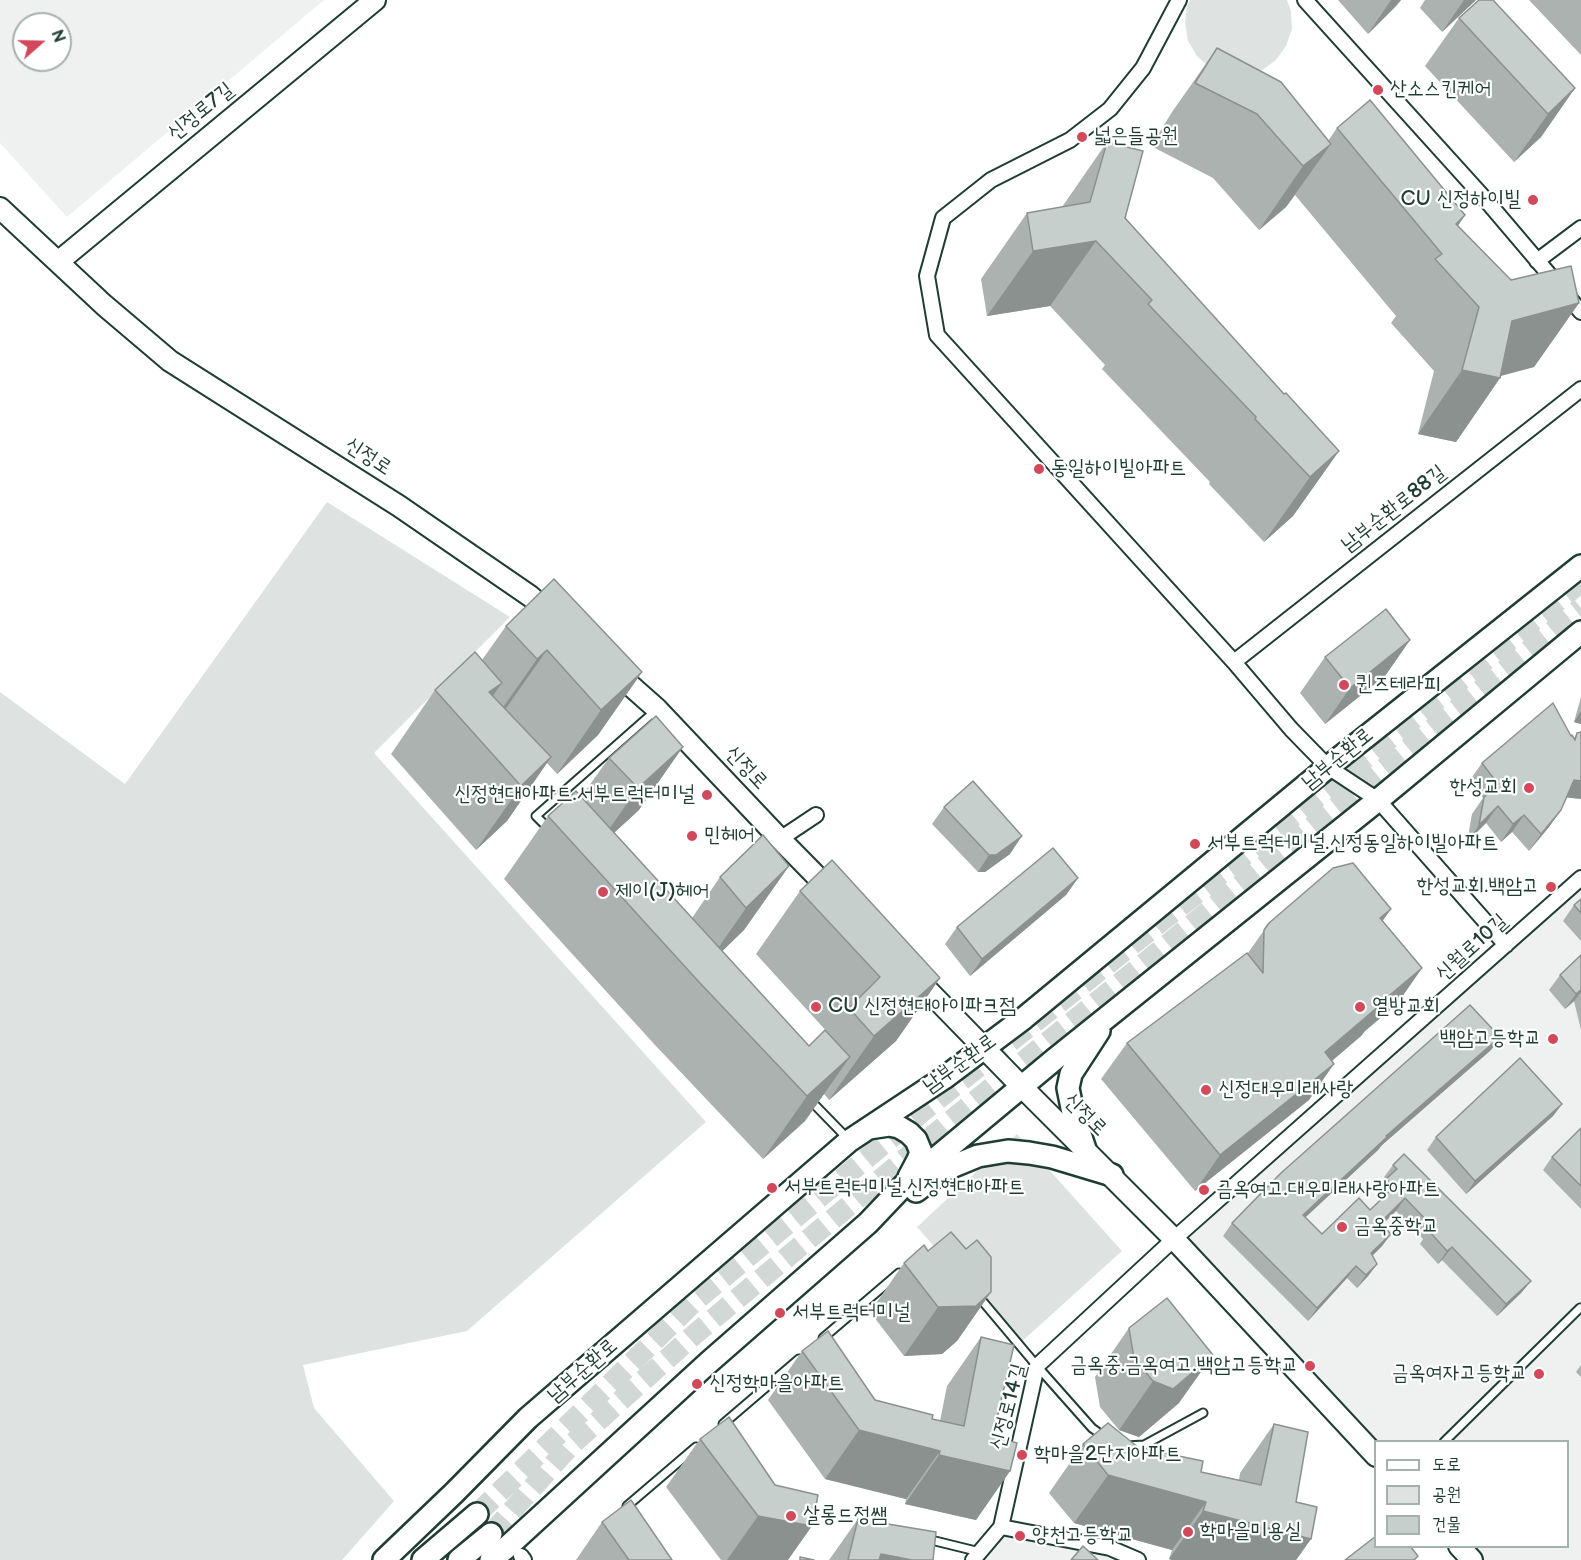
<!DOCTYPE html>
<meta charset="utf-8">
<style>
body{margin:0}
#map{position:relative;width:1581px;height:1560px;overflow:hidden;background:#fff;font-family:"Balsamiq Sans","Poor Story",sans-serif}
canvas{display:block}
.legend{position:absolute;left:1374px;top:1440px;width:195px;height:108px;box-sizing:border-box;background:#fff;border:2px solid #a5b1ae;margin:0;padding:8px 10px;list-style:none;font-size:18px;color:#1f3d34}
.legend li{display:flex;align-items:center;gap:12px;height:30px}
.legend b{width:30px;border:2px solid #a5b1ae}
.north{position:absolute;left:12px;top:12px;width:60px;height:60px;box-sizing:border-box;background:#fff;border:2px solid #a5b1ae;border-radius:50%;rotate:70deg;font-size:16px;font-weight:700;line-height:24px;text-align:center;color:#1f3d34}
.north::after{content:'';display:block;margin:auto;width:21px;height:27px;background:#d1495b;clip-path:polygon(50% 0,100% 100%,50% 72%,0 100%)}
</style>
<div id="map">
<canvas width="1581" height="1560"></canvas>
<ul class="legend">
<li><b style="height:8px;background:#fff"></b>도로</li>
<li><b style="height:16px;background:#dee3e2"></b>공원</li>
<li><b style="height:16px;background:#c7cfcc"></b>건물</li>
</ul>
<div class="north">N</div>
</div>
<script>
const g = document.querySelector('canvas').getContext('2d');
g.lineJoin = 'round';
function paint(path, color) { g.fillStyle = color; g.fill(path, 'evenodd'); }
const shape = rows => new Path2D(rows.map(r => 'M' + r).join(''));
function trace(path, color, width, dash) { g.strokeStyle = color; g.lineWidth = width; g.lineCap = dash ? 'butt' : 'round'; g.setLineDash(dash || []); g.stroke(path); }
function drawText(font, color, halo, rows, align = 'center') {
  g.font = font + ' "Balsamiq Sans","Poor Story",sans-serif'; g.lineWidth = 4.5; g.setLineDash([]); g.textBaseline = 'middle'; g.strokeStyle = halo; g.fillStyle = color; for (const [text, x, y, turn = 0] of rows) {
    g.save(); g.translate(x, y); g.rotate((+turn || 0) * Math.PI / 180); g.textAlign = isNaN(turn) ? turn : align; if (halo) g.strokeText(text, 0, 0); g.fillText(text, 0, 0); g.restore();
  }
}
paint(shape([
 [0,0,324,0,67,217,0,143],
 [24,24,60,24,60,60,24,60],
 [1581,878,1581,1560,1472,1560,1459,1547,1568,1546,1568,1442,1376,1442,1174,1239],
 [1001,1527,1138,1560,973,1560]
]), '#eef1f0');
paint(shape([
 [1190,0,1287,0,1291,11,1292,29,1286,46,1276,60,1261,71,1244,75,1209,67,1197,56,1188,41,1185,23,1187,6],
 [327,502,510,617,374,753,706,1122,467,1331,303,1365,314,1408,394,1501,342,1560,0,1560,0,692,125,784],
 [1017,1134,1122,1251,1019,1344,917,1227]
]), '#dee3e2');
trace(shape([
 [477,1514,695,1301,928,1107,1334,784,1581,582],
 [491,1534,570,1446,695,1334,948,1123,1581,608]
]), '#d2d8d6', 21, [21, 10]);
const lane = shape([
 [549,829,536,816,655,711],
 [811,1101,847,1138],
 [979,1297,1037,1366,1092,1428,1103,1436],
 [823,1338,899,1273],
 [723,1424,799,1359],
 [1444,1442,1580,1308],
 [1126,1446,1144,1445,1203,1413],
 [627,1506,696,1447],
 [927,1539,980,1552]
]);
const street = shape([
 [1179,0,1143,68,1110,109,1070,140,991,180,943,218,927,276,937,335,1234,662,1291,729,1328,767,1378,800,1506,945],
 [1305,0,1485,199,1581,312],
 [1537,261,1581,228],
 [1234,662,1581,389],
 [780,839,816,815],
 [1001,1527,1110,1548,1138,1560],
 [521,1556,524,1560],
 [973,1560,1001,1527,1037,1366,1174,1239,1581,878]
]);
const secondary = shape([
 [0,208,104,305,170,361,399,506,530,596,553,616],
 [58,262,375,0],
 [613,670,657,709,780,839,835,895],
 [912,974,1022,1087,1174,1239,1376,1456],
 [1459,1546,1472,1560]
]);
const primary = shape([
 [869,1128,889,1125,899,1127,909,1133,916,1140,921,1152,918,1160,909,1177],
 [1085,1149,1073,1113,1068,1088,1071,1074,1099,1031],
 [916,1191,944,1170,978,1156,1008,1151,1029,1153,1052,1157,1112,1175],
 [384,1560,454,1493,528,1418,849,1141,944,1078,1024,1018,1328,767,1581,566],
 [423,1560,477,1514],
 [459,1560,491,1534],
 [491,1560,506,1548,708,1363,868,1223,906,1183,1055,1059,1378,800,1581,632]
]);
trace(lane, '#1f3d34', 11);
trace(street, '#1f3d34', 18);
trace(secondary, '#1f3d34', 24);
trace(primary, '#1f3d34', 26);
trace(lane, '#fff', 7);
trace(street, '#fff', 14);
trace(secondary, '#fff', 20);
trace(primary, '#fff', 21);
paint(shape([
 [1338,0,1401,0,1396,6,1368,34],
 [1425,0,1476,0,1442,32,1420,8],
 [1529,0,1581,0,1581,55],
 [1459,18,1575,88,1541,137,1514,162,1425,66],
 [1217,48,1328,141,1337,128,1465,215,1458,226,1511,280,1579,303,1534,367,1501,376,1500,378,1456,442,1418,434,1434,371,1391,323,1396,316,1295,195,1286,207,1259,230,1213,178,1151,146,1172,112],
 [1107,142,1125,218,1284,394,1339,451,1293,516,1264,542,1209,484,1210,482,1102,369,1105,365,1050,306,987,316,981,279,1027,213,1062,207],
 [506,626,642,672,598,735,557,774,547,763,507,821,476,850,391,754,435,690,482,660],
 [1410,640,1385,676,1325,724,1300,693,1325,657],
 [1581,697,1581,724,1574,722],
 [656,716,639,810,614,833,692,918,720,877,789,866,744,930,722,951,809,1046,830,1035,756,954,800,891,940,978,896,1041,829,1100,824,1094,805,1121,763,1159,655,1045,504,879,548,816,581,797,609,758],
 [1581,732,1581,799,1566,797,1561,810,1549,827,1529,851,1512,832,1501,842,1486,823,1467,842,1472,814,1483,798,1470,780,1482,763,1571,736,1574,738,1577,733],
 [944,807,1010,854,985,872,978,872,932,824],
 [1078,878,1066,895,970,976,945,944,957,927],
 [1581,899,1581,941,1563,921,1574,905],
 [1391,909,1382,921,1422,968,1397,1004,1365,1031,1361,1036,1332,1061,1309,1100,1195,1191,1101,1079,1127,1043,1248,953,1269,923],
 [1581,955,1581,1030,1574,1001,1565,1009,1549,990,1560,975],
 [1491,1050,1382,1145,1378,1150,1305,1217,1322,1234,1370,1210,1383,1198,1377,1192,1386,1179,1384,1177,1393,1165,1531,1281,1521,1293,1497,1316,1442,1260,1438,1264,1420,1244,1423,1239,1396,1211,1382,1225,1391,1234,1382,1246,1372,1256,1377,1264,1368,1276,1357,1288,1347,1278,1308,1321,1223,1236,1232,1223],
 [1562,1104,1553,1116,1466,1194,1427,1150,1436,1137],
 [1581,1128,1581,1209,1543,1170,1552,1157],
 [928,1251,991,1292,957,1341,942,1354,904,1356,870,1312,904,1263],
 [1129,1328,1179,1403,1139,1437,1119,1430,1100,1407,1095,1377],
 [981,1337,993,1436,1010,1471,976,1520,905,1504,906,1499,825,1479,768,1400,802,1351,875,1400,932,1419,940,1421,947,1386],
 [1581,1365,1581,1377,1576,1372],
 [1274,1424,1296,1502,1311,1539,1296,1560,1172,1560,1169,1559,1172,1550,1074,1523,1049,1493,1083,1444,1139,1448,1201,1472,1239,1480,1240,1473],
 [700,1439,775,1485,788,1560,721,1560,666,1487],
 [858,1519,933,1560,829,1560],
 [602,1522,672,1560,576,1560]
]), '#abb2af');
paint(shape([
 [1391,0,1401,0,1396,6,1368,34],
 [1464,0,1476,0,1442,32],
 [1575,88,1541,137,1514,162,1548,114],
 [1331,144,1286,207,1259,230,1303,166],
 [1465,215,1440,252,1456,224],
 [1096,241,1050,306,987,316,1033,251],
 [1579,303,1534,367,1496,377,1500,378,1456,442,1418,434,1462,370,1512,321],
 [1339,451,1293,516,1264,542,1310,477],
 [1410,640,1385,676,1325,724,1350,688],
 [547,650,502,714,492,723,537,659],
 [642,672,598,735,557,774,601,710],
 [502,683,469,729,489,692],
 [1581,711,1581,724,1574,722],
 [683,747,639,810,593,852,638,788],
 [551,757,507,821,476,850,521,786],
 [1574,780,1581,781,1581,799,1562,797],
 [1498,806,1486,823,1467,842,1479,825],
 [1561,810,1549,827,1529,851,1541,834],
 [1524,815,1512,832,1501,842,1513,824],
 [1022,836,1010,854,985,872,978,872,989,855],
 [789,866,744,930,702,971,746,908],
 [1078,878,1066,895,970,976,982,959],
 [1391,909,1366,944,1380,918],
 [1422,968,1397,1004,1365,1031,1361,1036,1300,1088,1325,1052],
 [940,978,896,1041,829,1100,874,1036],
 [1581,990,1581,992,1574,1001,1565,1009,1576,994],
 [1500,1037,1491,1050,1382,1145,1378,1150,1294,1228,1303,1215,1386,1136],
 [850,1057,805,1121,763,1159,807,1096],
 [1334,1064,1309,1100,1195,1191,1220,1155],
 [1562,1104,1553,1116,1466,1194,1475,1181],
 [1405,1198,1396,1211,1371,1235,1380,1223],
 [1391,1234,1382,1246,1362,1266,1371,1253],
 [1452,1247,1442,1260,1438,1264,1447,1251],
 [1377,1264,1368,1276,1357,1288,1366,1275],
 [1356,1266,1347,1278,1308,1321,1317,1308],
 [1531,1281,1521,1293,1497,1316,1506,1304],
 [991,1292,957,1341,942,1354,904,1356,938,1307],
 [1213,1355,1179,1403,1139,1437,1119,1430,1153,1381],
 [859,1430,940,1451,906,1499,825,1479],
 [939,1455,1010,1471,976,1520,905,1504],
 [1108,1475,1206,1502,1172,1550,1074,1523],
 [1203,1511,1311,1539,1296,1560,1172,1560,1169,1559],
 [758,1516,812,1526,788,1560,727,1560],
 [881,1554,912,1560,876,1560]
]), '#8b918f');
const building = shape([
 [1479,0,1493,0,1575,88,1548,114,1459,18,1479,0],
 [1217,48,1281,82,1331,144,1303,166,1257,114,1195,83,1217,48],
 [1370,100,1465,215,1456,224,1511,280,1571,266,1579,303,1512,321,1500,378,1462,370,1479,307,1435,259,1442,254,1337,128,1370,100],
 [1107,142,1143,151,1125,218,1284,394,1286,393,1339,451,1310,477,1255,419,1256,417,1148,304,1152,300,1096,241,1033,251,1027,213,1090,202,1107,142],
 [554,579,642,672,601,710,547,650,537,659,506,626,554,579],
 [1386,609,1410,640,1350,688,1325,657,1386,609],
 [475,652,502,683,489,692,551,757,521,786,435,690,475,652],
 [1553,703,1571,736,1572,735,1575,740,1577,733,1581,732,1581,781,1574,780,1561,810,1541,834,1524,815,1513,824,1498,806,1479,825,1484,797,1498,784,1482,763,1553,703],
 [656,716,683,747,638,788,609,758,656,716],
 [973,781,1022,836,996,855,989,855,944,807,973,781],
 [576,791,809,1046,825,1030,850,1057,807,1096,699,982,548,816,576,791],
 [763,835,789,866,746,908,720,877,763,835],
 [1053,848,1078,878,982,959,957,927,1053,848],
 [832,860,940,978,874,1036,849,1008,880,977,800,891,832,860],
 [1353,863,1391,909,1380,918,1422,968,1385,999,1386,1000,1325,1052,1334,1064,1220,1155,1127,1043,1247,953,1263,973,1264,930,1269,923,1333,868,1353,863],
 [1581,899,1581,913,1574,905,1581,899],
 [1581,955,1581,990,1576,994,1560,975,1581,955],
 [1470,1005,1500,1037,1386,1136,1387,1137,1303,1215,1322,1234,1359,1198,1370,1210,1394,1187,1386,1179,1397,1169,1393,1165,1404,1154,1531,1281,1506,1304,1452,1247,1447,1251,1429,1231,1432,1226,1405,1198,1380,1223,1391,1234,1371,1253,1377,1264,1366,1275,1356,1266,1317,1308,1232,1223,1281,1173,1470,1005],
 [1520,1058,1562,1104,1475,1181,1436,1137,1520,1058],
 [1581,1128,1581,1186,1552,1157,1581,1128],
 [951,1232,966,1249,977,1240,991,1257,991,1292,976,1306,938,1307,904,1263,924,1245,928,1251,951,1232],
 [1167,1298,1213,1355,1173,1389,1153,1381,1134,1358,1129,1328,1167,1298],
 [828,1331,875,1400,933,1415,932,1419,964,1426,981,1337,1014,1345,993,1436,1017,1443,1010,1471,939,1455,940,1451,859,1430,802,1351,828,1331],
 [729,1417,775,1485,818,1495,812,1526,758,1516,700,1439,729,1417],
 [1108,1423,1139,1448,1203,1461,1201,1472,1261,1485,1274,1424,1308,1432,1296,1502,1317,1507,1311,1539,1203,1511,1206,1502,1108,1475,1083,1444,1108,1423],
 [631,1500,672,1560,629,1560,602,1522,631,1500],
 [858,1519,936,1532,933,1560,912,1560,881,1554,879,1560,848,1560,858,1519],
 [1376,1536,1376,1546,1410,1546,1418,1556,1414,1560,1345,1560,1376,1536],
 [1083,1546,1098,1560,1071,1560,1083,1546],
 [800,1557,814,1560,800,1560,800,1557]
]);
paint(building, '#c7cfcc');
trace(building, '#8b918f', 1.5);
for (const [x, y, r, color] of [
 [1378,90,6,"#d1495b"],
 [1082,137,6,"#d1495b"],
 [1533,200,6,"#d1495b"],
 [1039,469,6,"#d1495b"],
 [1344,685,6,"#d1495b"],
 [1529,788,6,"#d1495b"],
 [707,795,6,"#d1495b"],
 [692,836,6,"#d1495b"],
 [1195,844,6,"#d1495b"],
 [1551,887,6,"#d1495b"],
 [603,892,6,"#d1495b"],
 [816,1007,6,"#d1495b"],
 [1360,1007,6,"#d1495b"],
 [1553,1039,6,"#d1495b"],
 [1206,1090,6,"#d1495b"],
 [772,1188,6,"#d1495b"],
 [1204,1190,6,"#d1495b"],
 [1342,1227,6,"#d1495b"],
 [780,1313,6,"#d1495b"],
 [1310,1366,6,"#d1495b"],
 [1539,1374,6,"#d1495b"],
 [697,1384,6,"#d1495b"],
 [1022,1455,6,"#d1495b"],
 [791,1516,6,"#d1495b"],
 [1188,1532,6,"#d1495b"],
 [1020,1536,6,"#d1495b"]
]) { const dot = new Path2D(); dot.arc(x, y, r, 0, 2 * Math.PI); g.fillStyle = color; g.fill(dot); trace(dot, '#fff', 2); }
drawText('21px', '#1f3d34', '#fff', [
 ["산소스킨케어",1390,90],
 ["넓은들공원",1094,137],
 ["CU 신정하이빌",1521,200,"right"],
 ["동일하이빌아파트",1051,469],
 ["퀸즈테라피",1356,685],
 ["한성교회",1517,788,"right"],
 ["신정현대아파트.서부트럭터미널",695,795,"right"],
 ["민헤어",704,836],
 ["서부트럭터미널.신정동일하이빌아파트",1207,844],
 ["한성교회.백암고",1539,887,"right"],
 ["제이(J)헤어",615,892],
 ["CU 신정현대아이파크점",828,1007],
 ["열방교회",1372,1007],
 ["백암고등학교",1541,1039,"right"],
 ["신정대우미래사랑",1218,1090],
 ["서부트럭터미널.신정현대아파트",784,1188],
 ["금옥여고.대우미래사랑아파트",1216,1190],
 ["금옥중학교",1354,1227],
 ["서부트럭터미널",792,1313],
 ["금옥중.금옥여고.백암고등학교",1298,1366,"right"],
 ["금옥여자고등학교",1527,1374,"right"],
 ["신정학마을아파트",709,1384],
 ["학마을2단지아파트",1034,1455],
 ["살롱드정쌤",803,1516],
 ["학마을미용실",1200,1532],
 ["양천고등학교",1032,1536]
], 'left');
drawText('21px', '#1f3d34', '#fff', [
 ["신정로7길",201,112,-39],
 ["신정로",368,457,33],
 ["남부순환로88길",1394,509,-38],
 ["남부순환로",1338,759,-39],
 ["신정로",746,768,47],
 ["신월로10길",1472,948,-42],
 ["남부순환로",960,1064,-36],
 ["신정로",1085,1115,45],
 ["남부순환로",583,1371,-41],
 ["신정로14길",1009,1407,-75]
]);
</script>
